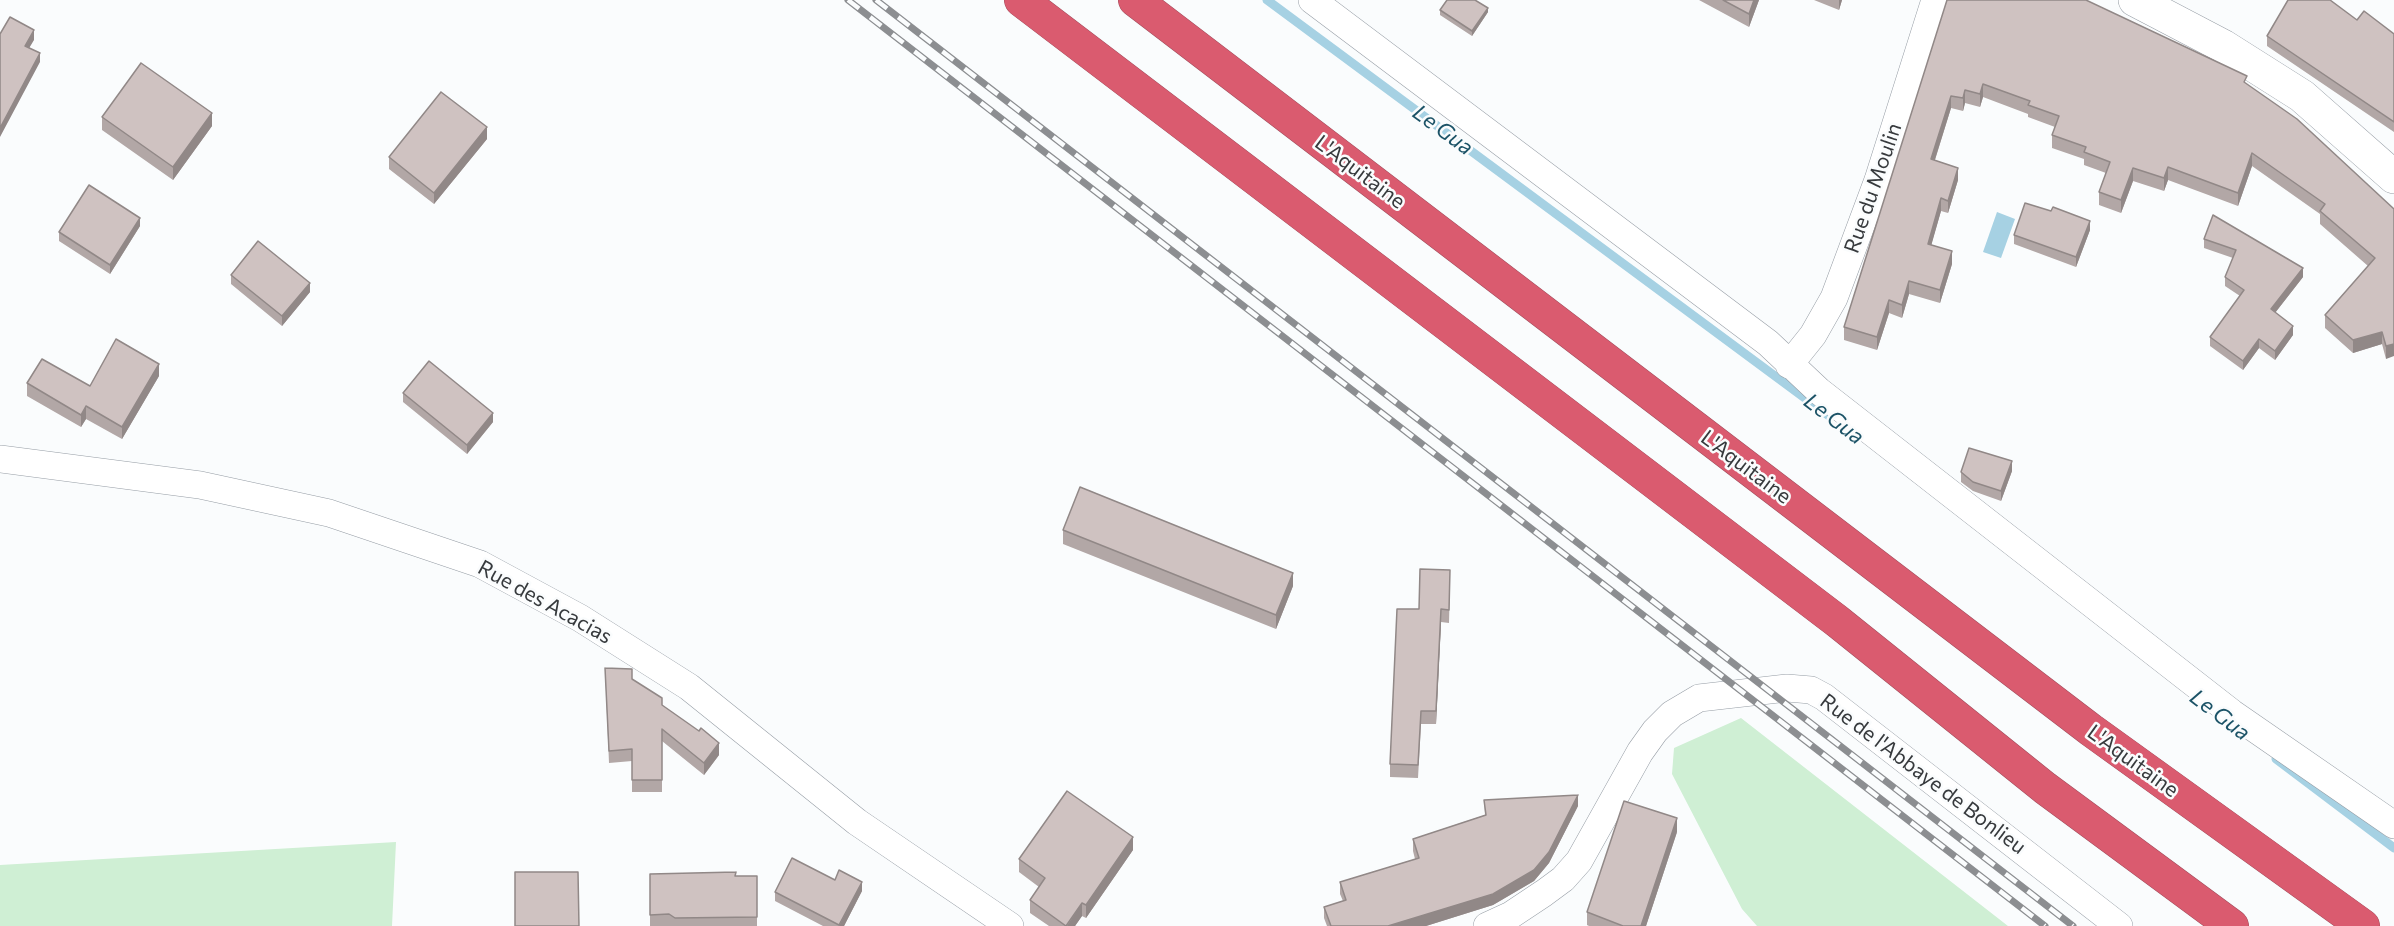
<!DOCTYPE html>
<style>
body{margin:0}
canvas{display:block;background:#fafcfd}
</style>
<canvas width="2394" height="926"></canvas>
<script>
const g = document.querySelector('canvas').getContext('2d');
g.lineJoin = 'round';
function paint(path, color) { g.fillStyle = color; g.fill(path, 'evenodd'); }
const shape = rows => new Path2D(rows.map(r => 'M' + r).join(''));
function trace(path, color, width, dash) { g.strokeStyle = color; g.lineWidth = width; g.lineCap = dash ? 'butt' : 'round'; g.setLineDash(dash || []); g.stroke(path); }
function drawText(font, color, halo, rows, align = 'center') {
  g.font = font + ' Commissioner,sans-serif'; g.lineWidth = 5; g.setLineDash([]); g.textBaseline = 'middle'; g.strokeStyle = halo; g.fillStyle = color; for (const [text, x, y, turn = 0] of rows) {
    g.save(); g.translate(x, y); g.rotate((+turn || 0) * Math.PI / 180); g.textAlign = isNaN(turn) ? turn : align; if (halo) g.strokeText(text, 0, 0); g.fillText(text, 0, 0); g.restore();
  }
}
paint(shape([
 [1741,718,2008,926,1757,926,1742,909,1672,774,1674,748],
 [396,842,392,926,0,926,0,865]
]), '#cfefd4');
paint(shape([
 [1997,212,2015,219,2001,258,1983,252]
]), '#a6d1e3');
trace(shape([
 [1267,0,1829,416],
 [2276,759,2394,848]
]), '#a6d1e3', 9);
const minor = shape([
 [1312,0,1768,343,1819,391,2232,713,2394,825],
 [1789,365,1813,335,1834,298,1878,180,1935,0],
 [0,459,200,485,329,513,480,564,580,618,689,687,857,822,1010,926],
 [1487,926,1511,915,1544,893,1563,879,1579,861,1640,752,1655,731,1672,714,1699,698,1787,688,1811,690,1824,697,2119,926]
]);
const secondary = shape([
 [2135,0,2223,46,2302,96,2394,177]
]);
const motorway = shape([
 [1021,0,1837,621,2045,788,2232,926],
 [1135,0,2091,730,2363,926]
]);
trace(minor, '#969da5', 28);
trace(secondary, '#969da5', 34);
trace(motorway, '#a14f5e', 34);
trace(minor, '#fff', 27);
trace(secondary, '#fff', 33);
trace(motorway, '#da5b6f', 33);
const rail = shape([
 [848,0,2045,926],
 [876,0,2073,926]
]);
trace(rail, '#8c8e91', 7);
trace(rail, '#fafcfd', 4.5, [14]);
paint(shape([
 [1699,0,1759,0,1749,27],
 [1814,0,1842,0,1839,10],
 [1947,0,2247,84,2394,209,2386,359,2382,344,2353,353,2325,328,2325,315,2368,266,2320,224,2320,214,2252,166,2238,206,2168,180,2164,191,2133,181,2121,213,2099,205,2099,192,2106,173,2084,165,2084,159,2052,148,2052,135,2055,127,2028,117,2028,114,1983,97,1980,107,1965,103,1963,111,1951,108,1935,160,1958,180,1948,213,1941,211,1931,245,1952,264,1940,303,1909,294,1902,318,1889,313,1877,350,1844,340,1844,327],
 [1440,10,1488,12,1472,36,1440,15],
 [2357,20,2394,34,2394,132,2267,46,2267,36],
 [102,117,212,126,173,180,102,130],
 [487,139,434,204,389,169,389,157],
 [2213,215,2303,277,2275,313,2293,335,2275,360,2259,348,2243,370,2210,346,2210,337,2240,296,2225,286,2225,277,2233,258,2204,248,2204,239],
 [140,226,110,274,59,241,59,232],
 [2090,230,2076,267,2014,244,2014,235],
 [231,275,310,292,282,326,231,284],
 [159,376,122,439,86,419,81,427,27,396,27,383,90,386],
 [403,393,493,422,467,454,403,402],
 [2012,471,2001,501,1973,491,1961,482,1961,472],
 [1063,530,1293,586,1276,629,1063,544],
 [1450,583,1449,623,1441,622,1436,724,1421,724,1418,778,1390,777,1390,764,1419,609],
 [605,668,632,679,719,755,704,775,662,741,662,792,632,792,632,761,609,763],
 [1484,800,1578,806,1549,863,1534,881,1493,905,1426,926,1327,926,1324,918,1324,907,1343,901,1340,894,1340,882,1415,859,1413,851,1413,839,1485,815],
 [1677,832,1646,926,1589,926,1587,925,1587,912],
 [1133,850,1086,918,1082,916,1075,926,1049,926,1030,913,1030,900,1039,887,1019,872,1019,859],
 [650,874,736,876,757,876,757,926,650,926],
 [835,880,862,891,844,926,823,926,775,901,775,892]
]), '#b2a7a6');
paint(shape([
 [1754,0,1759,0,1749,27,1749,14],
 [1839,0,1842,0,1839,10],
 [1488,8,1488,12,1472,36,1472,31],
 [34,30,34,40,25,55,25,46],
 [40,53,40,62,0,137,0,128],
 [1983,84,1983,97,1980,107,1980,94],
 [1965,90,1965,103,1963,111,1963,98],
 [1951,96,1951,108,1931,172,1931,159],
 [212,113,212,126,173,180,173,167],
 [487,127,487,139,434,204,434,193],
 [2252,153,2252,166,2238,206,2238,193],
 [2168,167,2168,180,2164,191,2164,178],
 [1958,168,1958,180,1948,213,1948,201],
 [2133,168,2133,181,2121,213,2121,200],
 [1941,198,1941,211,1928,257,1928,244],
 [140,218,140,226,110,274,110,265],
 [2090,221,2090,230,2076,267,2076,257],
 [1952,251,1952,264,1940,303,1940,290],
 [2303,268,2303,277,2271,318,2271,309],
 [1909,281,1909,294,1902,318,1902,305],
 [310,283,310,292,282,326,282,316],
 [1889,300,1889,313,1877,350,1877,337],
 [2293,326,2293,335,2275,360,2275,351],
 [2382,332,2382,344,2353,353,2353,340],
 [2259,339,2259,348,2243,370,2243,361],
 [2394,344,2394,356,2386,359,2386,346],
 [159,364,159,376,122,439,122,427],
 [86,406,86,419,81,427,81,415],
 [493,413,493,422,467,454,467,445],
 [2012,461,2012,471,2001,501,2001,491],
 [1293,573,1293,586,1276,629,1276,615],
 [1441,609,1441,622,1436,724,1436,711],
 [719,743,719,755,704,775,704,763],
 [1578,795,1578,806,1549,863,1534,881,1493,905,1426,926,1388,926],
 [1677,818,1677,832,1646,926,1641,926],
 [1133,837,1133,850,1086,918,1086,905],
 [862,882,862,891,844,926,839,926],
 [1082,903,1082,916,1075,926,1067,926]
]), '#918887');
const building = shape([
 [1447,0,1475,0,1488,8,1472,31,1440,10,1447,0],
 [1723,0,1754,0,1749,14,1723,0],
 [1947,0,2086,0,2247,76,2244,82,2297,119,2394,209,2394,344,2386,346,2382,332,2353,340,2325,315,2375,258,2320,211,2325,204,2252,153,2238,193,2168,167,2164,178,2133,168,2121,200,2099,192,2110,162,2084,152,2086,147,2052,135,2059,116,2028,105,2030,101,1983,84,1980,94,1965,90,1963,98,1951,96,1931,159,1958,168,1948,201,1941,198,1928,244,1952,251,1940,290,1909,281,1902,305,1889,300,1877,337,1844,327,1947,0],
 [2288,0,2330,0,2357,20,2364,11,2394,34,2394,122,2267,36,2288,0],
 [10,17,34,30,25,46,40,53,0,128,0,34,10,17],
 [141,63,212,113,173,167,102,117,141,63],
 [441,92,487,127,434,193,389,157,441,92],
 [89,185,140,218,110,265,59,232,89,185],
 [2025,203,2051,211,2053,207,2090,221,2076,257,2014,235,2025,203],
 [2213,215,2303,268,2271,309,2293,326,2275,351,2259,339,2243,361,2210,337,2244,290,2225,277,2236,250,2204,239,2213,215],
 [258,241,310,283,282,316,231,275,258,241],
 [116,339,159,364,122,427,86,406,81,415,27,383,42,359,90,386,116,339],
 [429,361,493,413,467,445,403,393,429,361],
 [1969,448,2012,461,2001,491,1973,482,1961,472,1969,448],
 [1080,487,1293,573,1276,615,1063,530,1080,487],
 [1420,569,1450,570,1449,610,1441,609,1436,711,1421,711,1418,765,1390,764,1397,609,1419,609,1420,569],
 [605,668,632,669,632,679,662,698,662,705,699,731,701,728,719,743,704,763,662,729,662,780,632,780,632,749,609,751,605,668],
 [1067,791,1133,837,1086,905,1082,903,1066,926,1030,900,1045,878,1019,859,1067,791],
 [1578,795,1549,852,1534,870,1493,894,1388,926,1331,926,1324,907,1346,900,1340,882,1419,858,1413,839,1486,815,1484,800,1578,795],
 [1624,801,1677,818,1641,926,1623,926,1587,912,1624,801],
 [792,858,835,880,839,870,862,882,839,925,775,892,792,858],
 [515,872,578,872,579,926,515,926,515,872],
 [736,872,735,876,757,876,757,917,675,918,669,914,650,915,650,874,736,872]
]);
paint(building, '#cfc2c1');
trace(building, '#918887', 1.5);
drawText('21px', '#373a3d', '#fafcfd', [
 ["L'Aquitaine",1360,172,37],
 ["Rue du Moulin",1873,188,-71],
 ["L'Aquitaine",1746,467,37],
 ["Rue des Acacias",545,602,29],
 ["L'Aquitaine",2133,761,36],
 ["Rue de l'Abbaye de Bonlieu",1923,774,37]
]);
drawText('italic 22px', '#1c5367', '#fafcfd', [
 ["Le Gua",1443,130,36],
 ["Le Gua",1834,419,37],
 ["Le Gua",2220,715,37]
]);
</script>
